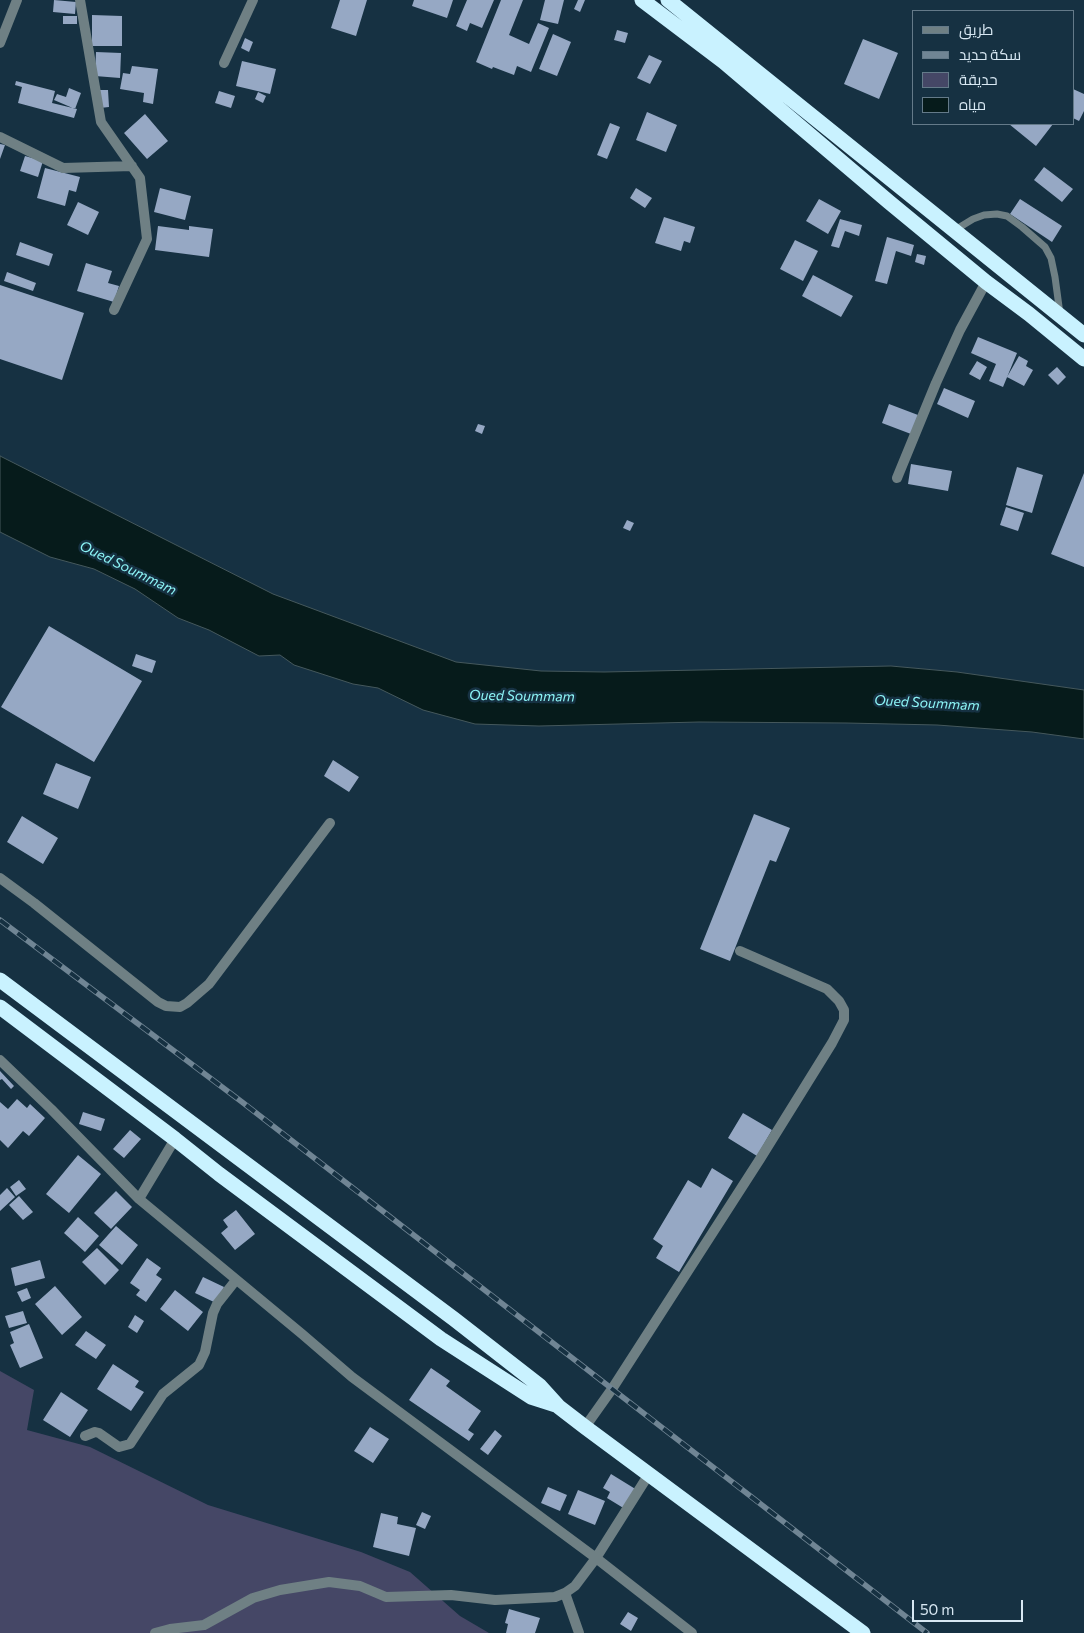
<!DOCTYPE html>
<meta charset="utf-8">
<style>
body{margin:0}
#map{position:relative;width:1084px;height:1633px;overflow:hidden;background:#163142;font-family:Commissioner,Cairo,sans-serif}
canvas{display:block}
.legend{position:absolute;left:912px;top:10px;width:162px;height:115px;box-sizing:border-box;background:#163142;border:1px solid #647a89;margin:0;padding:6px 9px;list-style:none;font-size:15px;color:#d8e8f3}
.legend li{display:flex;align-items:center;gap:10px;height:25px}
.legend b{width:25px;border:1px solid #647a89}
.scale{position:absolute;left:912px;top:1600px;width:111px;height:22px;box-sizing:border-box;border:2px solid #d8e8f3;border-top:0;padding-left:6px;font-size:15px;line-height:18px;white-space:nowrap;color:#d8e8f3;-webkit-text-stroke:4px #163142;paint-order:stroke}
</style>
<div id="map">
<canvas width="1084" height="1633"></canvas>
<ul class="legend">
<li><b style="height:6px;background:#6f8084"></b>طريق</li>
<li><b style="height:6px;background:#708594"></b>سكة حديد</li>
<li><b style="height:14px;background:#454766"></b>حديقة</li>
<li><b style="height:14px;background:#061b1b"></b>مياه</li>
</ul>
<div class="scale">50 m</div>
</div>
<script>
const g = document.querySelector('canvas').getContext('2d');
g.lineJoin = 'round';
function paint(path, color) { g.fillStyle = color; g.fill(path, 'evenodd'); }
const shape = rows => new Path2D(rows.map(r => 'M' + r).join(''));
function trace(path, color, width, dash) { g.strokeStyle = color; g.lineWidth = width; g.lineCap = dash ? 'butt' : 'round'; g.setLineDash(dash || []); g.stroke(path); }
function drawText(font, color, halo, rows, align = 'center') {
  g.font = font + ' Commissioner,sans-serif'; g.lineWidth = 5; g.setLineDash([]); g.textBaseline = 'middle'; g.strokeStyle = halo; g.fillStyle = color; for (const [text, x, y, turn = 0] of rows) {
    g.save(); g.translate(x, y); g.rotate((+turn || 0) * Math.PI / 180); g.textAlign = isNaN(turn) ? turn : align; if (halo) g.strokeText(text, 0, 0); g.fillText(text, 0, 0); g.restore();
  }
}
paint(shape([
 [0,1371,34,1390,27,1430,90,1447,208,1505,361,1552,410,1572,460,1616,489,1633,0,1633]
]), '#454766');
const water = shape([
 [0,456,273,594,456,662,541,671,604,672,891,666,957,672,1084,690,1084,739,1032,732,937,725,846,723,699,722,539,726,475,724,423,710,378,688,353,684,294,665,280,655,259,656,209,630,178,618,135,589,94,569,50,557,0,532,0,456]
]);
paint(water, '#061b1b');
trace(water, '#45585c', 1);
paint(shape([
 [54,0,76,2,75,14,53,12],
 [340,0,367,0,356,36,331,28],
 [414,0,453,0,447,18,412,6],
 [467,0,494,0,482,28,470,23,467,31,456,26],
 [501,0,523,0,509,35,529,44,538,23,549,28,531,72,517,66,514,75,493,67,492,69,476,62],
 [545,0,564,0,558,24,540,20],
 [578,0,585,0,580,12,574,9],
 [92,15,122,16,122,46,92,46],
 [63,16,77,16,77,24,63,24],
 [617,30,628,33,625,43,614,40],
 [553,34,571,42,557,76,539,69],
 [245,38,253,42,249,52,241,48],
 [863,39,898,53,879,99,844,84],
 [96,52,121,53,120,78,95,76],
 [649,55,662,61,650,84,637,78],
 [242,61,276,69,270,94,236,86],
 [132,66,158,69,153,104,143,102,144,93,120,89,123,73,130,74],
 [16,81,55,91,52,103,77,109,74,118,18,103,22,87,15,85],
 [69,88,81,93,75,109,54,100,57,94,66,97],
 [1073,89,1084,94,1084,111,1079,121,1073,118],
 [98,90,108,90,109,107,100,108],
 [219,91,235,96,231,108,215,103],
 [258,92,266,96,263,103,255,99],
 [647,112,677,125,666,152,636,140],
 [145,114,168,141,147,159,124,133],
 [610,123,620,127,607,159,597,155],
 [1009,124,1053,124,1036,146],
 [0,144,5,145,0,159],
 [25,156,43,161,38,177,20,171],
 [1044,167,1073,189,1062,202,1034,180],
 [45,168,80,177,76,192,69,190,65,206,37,198],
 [160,188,191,196,185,220,154,212],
 [636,188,652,198,645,208,630,198],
 [819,199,841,211,828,234,806,221],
 [1020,199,1062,226,1052,242,1010,214],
 [78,202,99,212,88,235,67,225],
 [664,217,695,227,690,243,684,241,681,251,655,243],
 [840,219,862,225,859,236,845,231,839,248,831,246],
 [158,226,189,230,189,226,213,229,209,257,155,250],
 [887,237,914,245,911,256,896,251,887,284,875,281],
 [795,240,818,251,803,281,780,269],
 [20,242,53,254,49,266,16,255],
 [917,254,926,256,924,265,915,262],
 [86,263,112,271,108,283,119,286,114,302,77,291],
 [7,272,36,283,33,291,4,281],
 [813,275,853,296,841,317,802,296],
 [0,285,84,313,62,380,0,359],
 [978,337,1017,353,1003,387,989,381,996,364,971,353],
 [1019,356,1028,361,1026,366,1033,370,1024,386,1007,377],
 [977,361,987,367,980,380,969,374],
 [1057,367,1066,377,1058,385,1048,375],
 [944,388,975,401,968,418,937,404],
 [889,404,918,415,911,434,882,423],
 [478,424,485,426,482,434,475,431],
 [911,464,952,471,948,491,908,484],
 [1017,467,1043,475,1032,513,1006,505],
 [1084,473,1084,567,1051,554],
 [1006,507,1024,513,1018,531,1000,525],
 [627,520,634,523,630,531,623,528],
 [49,626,142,681,94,762,1,707],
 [136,654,156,661,152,673,132,666],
 [333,760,359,777,349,792,324,776],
 [56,763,91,777,78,809,43,794],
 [754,814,790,828,776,862,770,860,730,961,700,949],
 [22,816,58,838,43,864,7,842],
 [0,1071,14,1086,11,1089,2,1079,0,1080],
 [17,1099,27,1108,30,1104,45,1118,29,1136,23,1131,8,1148,0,1140,0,1102,8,1109],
 [83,1112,105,1119,101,1131,79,1124],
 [743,1113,772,1130,757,1156,728,1138],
 [130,1130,141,1139,124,1158,113,1149],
 [78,1155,101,1174,69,1213,46,1194],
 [712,1168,733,1181,679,1272,656,1258,663,1246,653,1239,688,1180,701,1188],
 [19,1180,26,1189,16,1196,10,1187],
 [7,1188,15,1197,0,1211,0,1195],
 [116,1191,132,1207,111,1229,94,1213],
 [19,1196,33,1212,23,1220,9,1205],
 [236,1210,255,1234,235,1250,221,1233,228,1227,223,1220],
 [78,1217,99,1236,85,1252,64,1233],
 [116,1226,138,1245,122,1265,99,1245],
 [97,1248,119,1270,105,1285,82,1262],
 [147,1258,161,1268,156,1275,162,1279,146,1302,136,1295,140,1290,130,1283],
 [40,1260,45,1278,15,1286,11,1268],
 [203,1277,224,1287,216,1303,195,1293],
 [55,1286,82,1317,62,1335,35,1304],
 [27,1288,31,1298,22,1302,17,1292],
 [175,1290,203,1312,188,1331,160,1309],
 [23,1311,27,1323,9,1328,5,1316],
 [135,1315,144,1321,137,1333,128,1327],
 [29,1324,43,1358,20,1368,10,1345,14,1343,10,1332],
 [86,1331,106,1345,96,1359,75,1345],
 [113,1364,139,1381,135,1387,144,1392,131,1411,97,1389],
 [431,1368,450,1381,446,1386,481,1411,468,1430,474,1434,469,1441,409,1400],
 [61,1392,88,1410,70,1437,43,1420],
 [370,1427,389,1439,373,1463,354,1451],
 [495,1430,502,1436,488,1455,480,1449],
 [611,1474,637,1490,625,1509,607,1498,610,1492,603,1488],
 [548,1487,567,1495,560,1511,541,1503],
 [578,1490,605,1501,595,1525,568,1514],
 [422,1512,431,1516,425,1529,416,1525],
 [381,1513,398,1517,397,1524,416,1528,409,1556,373,1547],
 [509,1609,540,1618,535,1633,506,1633,508,1624,505,1623],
 [628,1612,638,1618,631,1631,620,1624]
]), '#96a8c4');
trace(shape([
 [955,230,973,219,984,215,997,214,1007,216,1022,227,1045,247,1051,258,1055,277,1060,314]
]), '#6f8084', 7);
trace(shape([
 [80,0,101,122,140,178,147,239,114,310],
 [0,43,17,0],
 [224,63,253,0],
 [0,137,63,168,132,166],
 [897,478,936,383,960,330,986,282],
 [0,878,34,903,158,1002,166,1006,180,1007,187,1003,209,984,330,823],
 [0,1060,51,1109,139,1199,302,1334,352,1377,596,1558,692,1633],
 [139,1199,175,1139],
 [585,1427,612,1389,760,1159,832,1043,844,1020,844,1010,839,1001,827,989,740,951],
 [85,1436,95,1432,99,1433,119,1447,130,1444,163,1394,199,1365,205,1352,213,1313,217,1304,236,1280],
 [565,1593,579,1633],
 [155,1633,170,1629,204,1625,253,1598,280,1590,329,1582,360,1586,386,1597,451,1595,495,1600,555,1597,565,1593,575,1586,596,1558,649,1474]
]), '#6f8084', 10);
trace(shape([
 [642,0,724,62,889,202,986,282,1029,314,1084,359],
 [668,0,1084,335],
 [0,980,454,1319,540,1386,559,1407,585,1427,863,1633],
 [0,1007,175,1139,219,1174,441,1339,531,1397,556,1405]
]), '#c9f2ff', 15);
const rail = shape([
 [0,920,242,1102,927,1633]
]);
trace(rail, '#708594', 5.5);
trace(rail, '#163142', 4, [11]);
drawText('italic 14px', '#8df5f7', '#163142', [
 ["Oued Soummam",128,568,26],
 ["Oued Soummam",522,696,1],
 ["Oued Soummam",927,703,3]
]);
</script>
